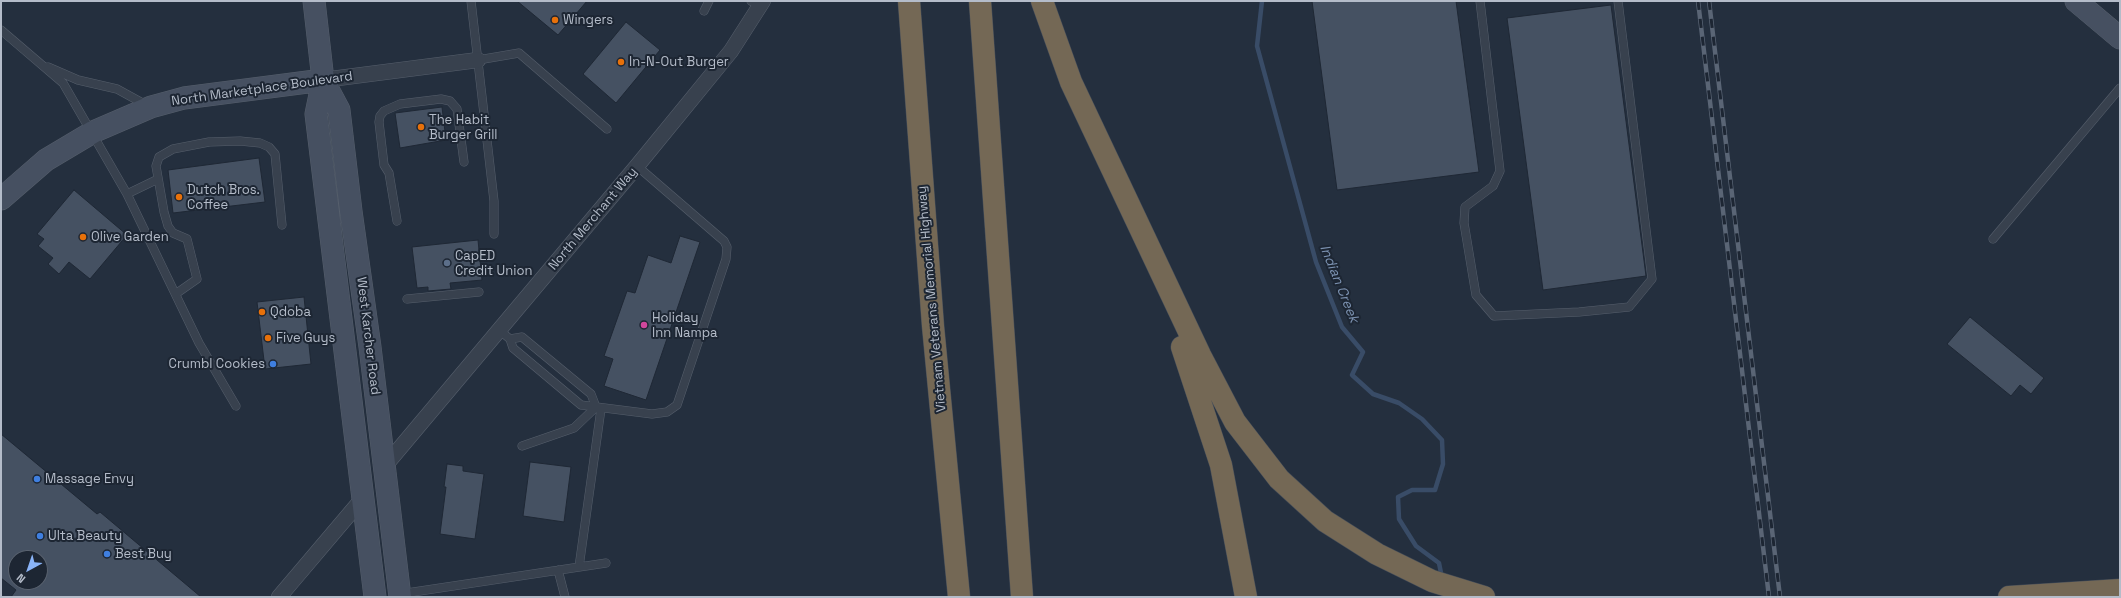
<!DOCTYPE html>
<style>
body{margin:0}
#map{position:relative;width:2121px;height:598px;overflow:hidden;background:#242f3e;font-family:"Space Grotesk",sans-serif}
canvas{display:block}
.frame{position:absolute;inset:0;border:2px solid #b4bcc9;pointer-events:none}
.north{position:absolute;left:8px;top:550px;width:40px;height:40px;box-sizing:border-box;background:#1d2633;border:1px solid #59626f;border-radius:50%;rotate:220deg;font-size:11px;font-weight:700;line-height:16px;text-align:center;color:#b4bcc9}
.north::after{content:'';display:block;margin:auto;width:14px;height:18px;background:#8ab4f8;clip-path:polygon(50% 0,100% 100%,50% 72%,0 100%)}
</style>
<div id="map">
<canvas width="2121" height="598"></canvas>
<div class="frame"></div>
<div class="north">N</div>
</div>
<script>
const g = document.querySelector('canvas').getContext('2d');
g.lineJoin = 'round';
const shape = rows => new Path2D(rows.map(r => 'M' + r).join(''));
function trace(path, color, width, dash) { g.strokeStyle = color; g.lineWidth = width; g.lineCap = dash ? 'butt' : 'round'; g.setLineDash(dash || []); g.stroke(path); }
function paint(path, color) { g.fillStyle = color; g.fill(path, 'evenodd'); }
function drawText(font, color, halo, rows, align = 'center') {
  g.font = font + ' "Space Grotesk",sans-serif'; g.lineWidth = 4; g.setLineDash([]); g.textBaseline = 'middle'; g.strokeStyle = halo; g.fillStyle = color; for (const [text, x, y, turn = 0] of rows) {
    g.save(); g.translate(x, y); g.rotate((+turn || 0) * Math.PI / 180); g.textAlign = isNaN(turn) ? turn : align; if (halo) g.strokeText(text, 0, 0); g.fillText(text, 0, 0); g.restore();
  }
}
trace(shape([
 [1262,1,1257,46,1316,262,1342,327,1363,352,1352,375,1373,394,1399,403,1422,419,1442,440,1443,464,1435,490,1412,490,1398,497,1399,519,1416,546,1439,563,1442,578]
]), '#394c67', 4.5);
const building = shape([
 [517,1,587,1,558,35,517,1],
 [1312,1,1456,1,1479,172,1337,190,1312,1],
 [1611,5,1646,276,1543,290,1507,18,1611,5],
 [626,22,660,50,616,103,583,74,626,22],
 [442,107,446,140,400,148,395,113,442,107],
 [259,158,265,202,173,213,168,170,259,158],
 [74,190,127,235,90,279,69,262,59,274,48,264,53,258,38,246,44,239,37,234,74,190],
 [680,236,700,242,646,400,604,386,613,359,604,356,627,291,635,293,648,255,671,263,680,236],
 [478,240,482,280,450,283,451,289,428,291,428,287,417,288,412,247,478,240],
 [304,297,311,364,265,369,257,302,304,297],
 [1970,317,2044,378,2031,394,2020,385,2011,396,1947,344,1970,317],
 [1,434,97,514,100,512,201,597,11,597,16,590,1,578,1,434],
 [16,558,40,558,40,582,16,582,16,558],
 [530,462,571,467,564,522,523,516,530,462],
 [447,464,463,466,463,471,484,474,475,539,440,534,446,487,444,487,447,464]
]);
paint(building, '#455162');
trace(building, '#1f2835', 1);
const lane = shape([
 [471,1,494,201,494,234],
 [751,1,760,6],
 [1480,1,1500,171,1493,186,1465,207,1464,223,1476,295,1494,316,1579,312,1629,307,1652,279,1618,1],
 [704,11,709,1],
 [1,30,63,83,127,194,199,343,236,406],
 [478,60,519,53,607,129],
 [48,67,78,80,117,89,148,106],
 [127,194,158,179],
 [397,221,389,173,384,165,379,122,380,116,384,111,400,104,441,99,450,101,457,109,464,162],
 [1993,239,2120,88],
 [177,293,197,279,187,239,173,233,168,226,164,212,156,166,159,157,173,149,209,142,240,141,260,143,269,147,275,154,282,225],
 [407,299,479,292],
 [499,330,510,339,513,348,581,405,652,414,667,412,677,405,726,259,727,247,724,241,637,166],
 [510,339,522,337,591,394,596,407],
 [522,446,574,428,596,407],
 [579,567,601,409],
 [558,570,565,597],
 [400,594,606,563]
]);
const street = shape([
 [323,80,478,60],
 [384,467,637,166,731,51,763,1],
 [279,597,363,498]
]);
const secondary = shape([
 [314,1,323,80,316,114,375,597],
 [2076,1,2120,38],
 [323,80,339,110,351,211,370,347,400,597],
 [1,199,46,160,93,132,151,107,184,98,323,80]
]);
const highway = shape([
 [909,1,933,326,959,597],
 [980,1,1022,597],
 [1042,1,1071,82,1200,355,1235,422,1279,479,1325,521,1377,554,1432,581,1484,597],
 [1182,347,1221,465,1246,597],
 [2009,597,2120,590]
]);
trace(lane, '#565f6c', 9);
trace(street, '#565f6c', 16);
trace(secondary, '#565f6c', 23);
trace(highway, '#434c59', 23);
trace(lane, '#38414e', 8);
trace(street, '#38414e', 15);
trace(secondary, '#465061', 22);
trace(highway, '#746855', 22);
const rail = shape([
 [1698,1,1769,597],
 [1709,1,1780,597]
]);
trace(rail, '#5a6575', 4.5);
trace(rail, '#1d2633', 3, [9]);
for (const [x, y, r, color] of [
 [555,20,4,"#e8710a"],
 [621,62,4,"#e8710a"],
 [421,127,4,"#e8710a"],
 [179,197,4,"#e8710a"],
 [83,237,4,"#e8710a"],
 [447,263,4,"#5c6f8a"],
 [262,312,4,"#e8710a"],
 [644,325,4,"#d1479c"],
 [268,338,4,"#e8710a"],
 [273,364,4,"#3f7fe0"],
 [37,479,4,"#3f7fe0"],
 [40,536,4,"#3f7fe0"],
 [107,554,4,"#3f7fe0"]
]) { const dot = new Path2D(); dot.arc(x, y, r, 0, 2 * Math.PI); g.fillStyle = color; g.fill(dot); trace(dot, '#1d2633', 1.5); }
drawText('13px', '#b4bcc9', '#1d2633', [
 ["Wingers",563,20],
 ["In-N-Out Burger",629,62],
 ["The Habit",429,120],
 ["Burger Grill",429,135],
 ["Dutch Bros.",187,190],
 ["Coffee",187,205],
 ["Olive Garden",91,237],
 ["CapED",455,256],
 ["Credit Union",455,271],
 ["Qdoba",270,312],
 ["Holiday",652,318],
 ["Inn Nampa",652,333],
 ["Five Guys",276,338],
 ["Crumbl Cookies",265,364,"right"],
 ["Massage Envy",45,479],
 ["Ulta Beauty",48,536],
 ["Best Buy",115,554]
], 'left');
drawText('13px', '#b4bcc9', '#1d2633', [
 ["North Marketplace Boulevard",262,89,-8],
 ["North Merchant Way",593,219,-50],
 ["Vietnam Veterans Memorial Highway",932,299,-95],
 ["West Karcher Road",368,336,83]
]);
drawText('italic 14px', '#7c92b1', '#1d2633', [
 ["Indian Creek",1339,284,68]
]);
</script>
